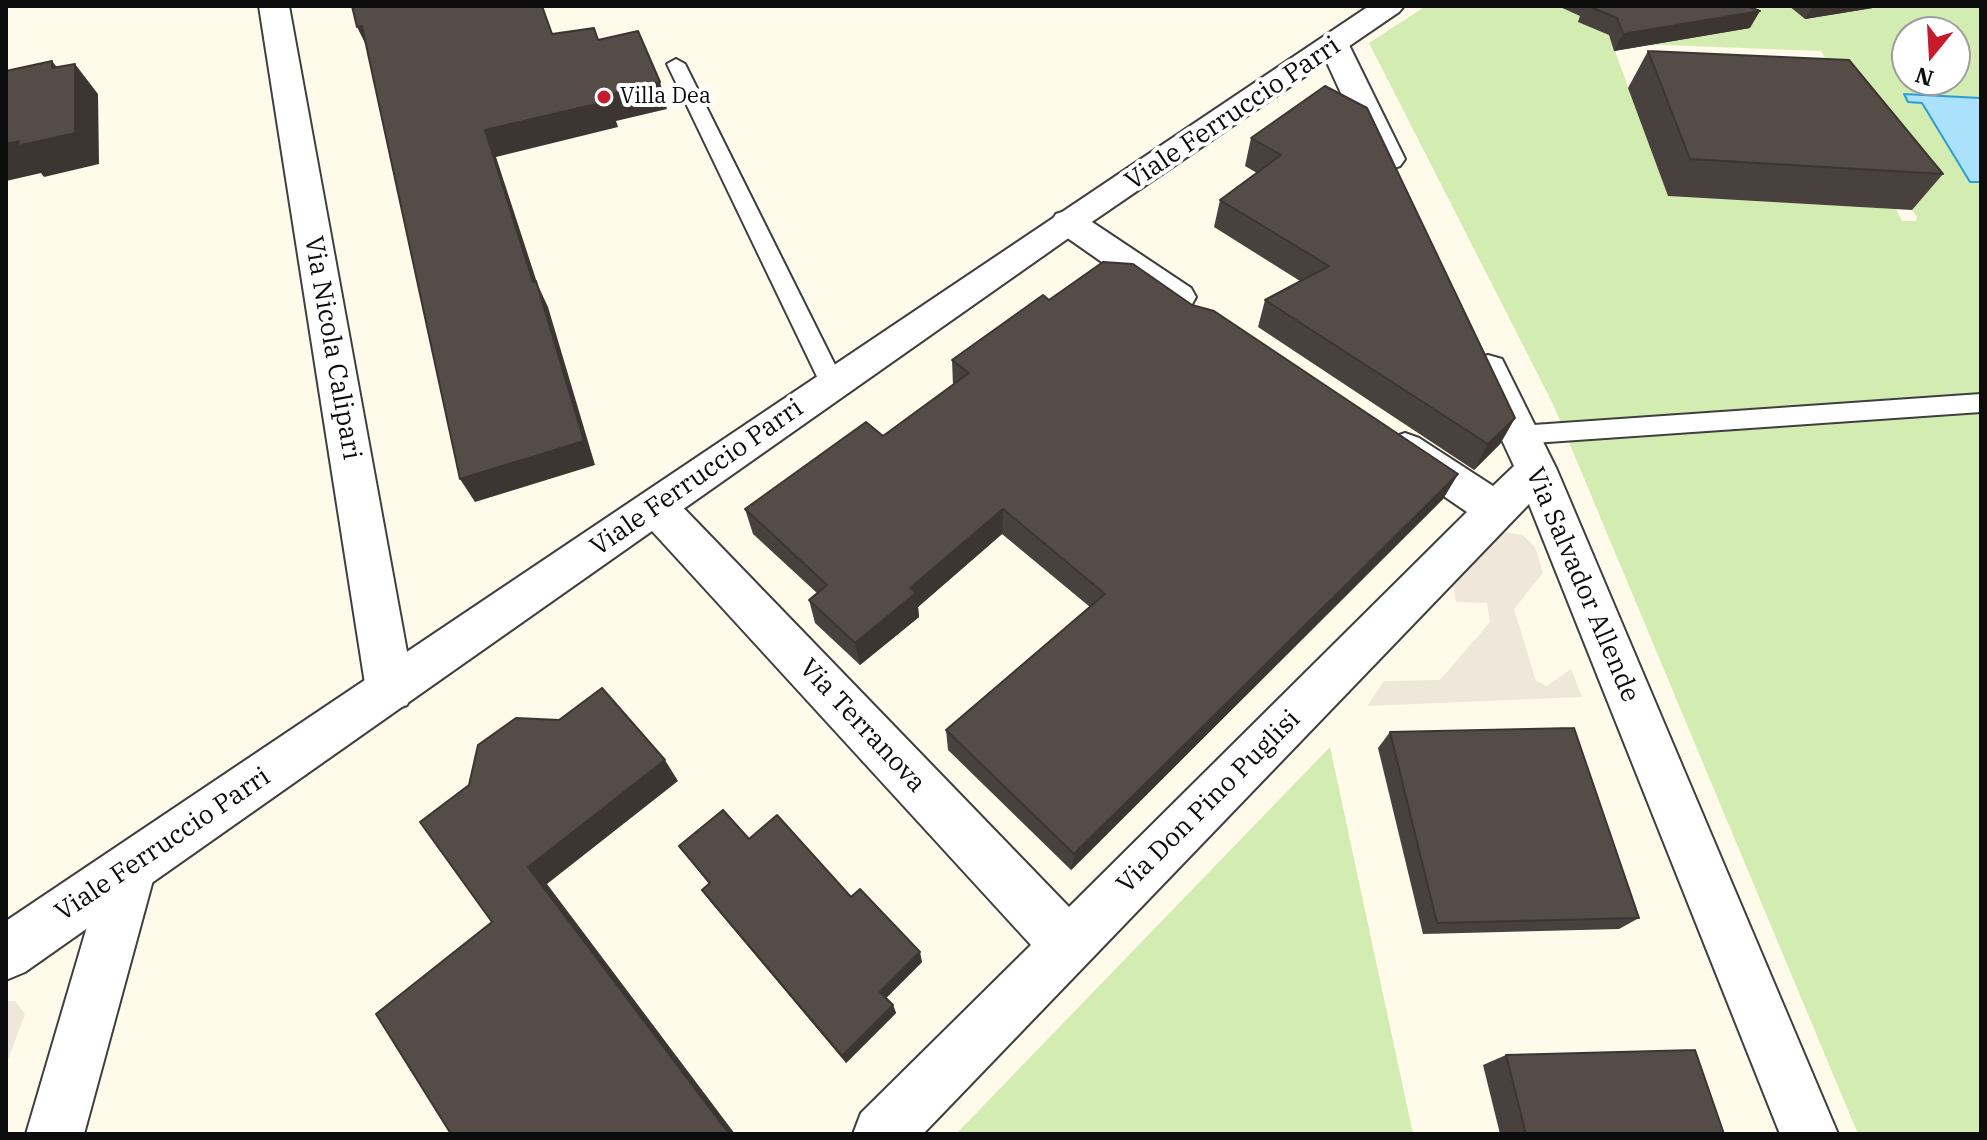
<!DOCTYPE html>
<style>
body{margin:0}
#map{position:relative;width:1987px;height:1140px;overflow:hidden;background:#fffaea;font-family:"IBM Plex Serif",serif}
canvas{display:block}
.frame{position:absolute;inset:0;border:8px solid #0c0c0c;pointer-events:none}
.north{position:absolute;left:1891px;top:16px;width:80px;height:80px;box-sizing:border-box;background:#fff;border:2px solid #9e9e9e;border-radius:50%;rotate:198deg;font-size:22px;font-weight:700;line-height:32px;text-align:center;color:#0c0c0c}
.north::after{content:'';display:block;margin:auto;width:28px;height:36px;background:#c41b2d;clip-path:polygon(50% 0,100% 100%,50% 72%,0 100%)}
</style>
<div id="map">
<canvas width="1987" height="1140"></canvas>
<div class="frame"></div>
<div class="north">N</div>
</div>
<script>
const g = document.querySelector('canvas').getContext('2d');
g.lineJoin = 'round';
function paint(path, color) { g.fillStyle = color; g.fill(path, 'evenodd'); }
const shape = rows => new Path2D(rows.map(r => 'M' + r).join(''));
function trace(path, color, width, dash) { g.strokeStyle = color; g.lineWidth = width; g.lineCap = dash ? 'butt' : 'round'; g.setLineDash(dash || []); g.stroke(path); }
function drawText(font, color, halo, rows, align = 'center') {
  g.font = font + ' "IBM Plex Serif",serif'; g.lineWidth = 8; g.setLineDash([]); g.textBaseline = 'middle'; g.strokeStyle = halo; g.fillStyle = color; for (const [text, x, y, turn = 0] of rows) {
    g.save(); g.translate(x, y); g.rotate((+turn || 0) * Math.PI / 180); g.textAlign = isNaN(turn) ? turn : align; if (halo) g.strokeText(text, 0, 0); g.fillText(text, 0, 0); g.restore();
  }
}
paint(shape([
 [1426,6,1789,6,1805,19,1885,6,1981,6,1981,1134,1858,1134,1553,404,1369,43],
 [1907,32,1955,32,1955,80,1907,80],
 [1612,43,1821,51,1906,202,1917,217,1916,221,1902,221,1896,209,1668,196],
 [1330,747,1413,1134,956,1134]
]), '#d3ecb2');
paint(shape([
 [1504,532,1523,535,1535,547,1543,573,1514,609,1536,681,1547,686,1571,669,1582,697,1367,706,1384,681,1440,680,1490,622,1487,603,1456,602,1453,585],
 [6,1001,15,1001,25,1014,6,1065]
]), '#efe8da');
const water = shape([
 [1904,94,1980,98,1981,182,1970,182,1922,103,1908,102,1904,94]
]);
paint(water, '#abe1fa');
trace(water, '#2d9cd6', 2);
const service = shape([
 [676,59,685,64,845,385,841,391,833,394,825,391,821,385,667,64,676,59],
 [1981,394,1981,412,1519,444,1511,442,1507,435,1511,428,1519,426,1981,394]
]);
const minor = shape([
 [259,6,289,6,414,690,407,705,390,711,373,705,366,690,259,6],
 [1334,36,1345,39,1349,45,1405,159,1400,166,1388,170,1376,166,1371,159,1319,45,1323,39,1334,36],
 [1068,210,1080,214,1191,288,1196,297,1191,306,1178,310,1165,306,1056,230,1051,222,1056,214,1068,210],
 [1488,355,1502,359,1557,470,1838,1134,1780,1134,1529,504,923,1134,853,1134,861,1113,1031,945,641,519,635,507,641,495,656,490,671,495,1069,907,1467,512,1391,460,1385,449,1391,438,1405,433,1419,438,1493,486,1514,466,1469,369,1474,359,1488,355],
 [130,843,148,851,156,869,84,1134,26,1134,104,869,112,851,130,843]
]);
const tertiary = shape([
 [1369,6,1404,6,1399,12,1080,230,25,972,6,980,6,921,1369,6]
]);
trace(service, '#3f3f3f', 4);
trace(minor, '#3f3f3f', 4);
trace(tertiary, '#3f3f3f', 4);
paint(service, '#fff');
paint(minor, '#fff');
paint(tertiary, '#fff');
paint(shape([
 [1558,6,1747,6,1750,28,1614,51,1609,35,1578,22,1580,16],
 [1789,6,1885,6,1805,19],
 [1648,51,1943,174,1912,210,1668,196,1628,88],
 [1325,86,1515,418,1500,444,1474,470,1258,327,1265,300,1300,281,1214,227,1220,200,1257,173,1245,166,1251,138],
 [1049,300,1192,305,1458,474,1443,499,1071,870,948,750,946,730,1090,607,1002,534,918,607,919,617,860,665,815,623,809,600,817,593,753,534,745,509,883,436,953,385,952,360],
 [1390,732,1639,918,1619,929,1423,934,1378,748],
 [749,839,851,897,922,962,886,998,893,1005,896,1013,846,1063,710,901,702,890,709,884,679,846],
 [1506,1055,1724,1134,1500,1134,1483,1065]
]), '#49413d');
paint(shape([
 [1813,6,1885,6,1805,19],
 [1760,11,1750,28,1614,51,1623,34],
 [362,26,370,53,357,27],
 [52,61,75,90,75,64,98,94,99,164,44,177,41,173,6,181,6,144,19,141,52,68],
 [660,82,667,109,616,121,618,127,496,157,543,301,536,281,548,307,595,465,475,502,460,479,485,130,607,95],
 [1515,418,1500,444,1474,470,1488,444],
 [1458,474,1443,499,1071,870,1074,854],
 [1003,509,1002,534,918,607,919,617,860,665,855,643,910,588],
 [665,760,678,781,547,884,735,1134,729,1134,528,867],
 [920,952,922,962,884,1000,880,992],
 [893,1005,896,1013,846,1063,842,1056]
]), '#3c3532');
const building = shape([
 [352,6,542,6,552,34,594,28,598,40,638,31,660,82,607,95,609,101,485,130,533,282,536,281,584,441,460,479,362,26,357,27,352,6],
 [1588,6,1747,6,1760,11,1623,34,1617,18,1588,6],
 [1648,51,1849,60,1943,174,1690,159,1648,51],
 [52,61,52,68,75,64,75,133,18,146,19,141,6,144,6,71,52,61],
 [1325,86,1367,108,1515,418,1488,444,1265,300,1329,266,1220,200,1281,155,1251,138,1325,86],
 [1103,262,1133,264,1192,305,1214,311,1458,474,1074,854,946,730,1105,594,1003,509,910,588,916,593,855,643,809,600,827,585,745,509,866,422,883,436,969,373,952,360,1043,295,1049,300,1103,262],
 [602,688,665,760,528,867,729,1134,451,1134,376,1014,492,922,420,822,469,785,478,745,516,718,559,720,602,688],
 [1574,728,1639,918,1437,923,1390,732,1574,728],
 [723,810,749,839,777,815,851,897,860,889,920,952,880,992,893,1005,842,1056,702,890,710,883,679,846,723,810],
 [1695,1050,1724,1134,1526,1134,1506,1055,1695,1050]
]);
paint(building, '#554c47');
trace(building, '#3c3532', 2);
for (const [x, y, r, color] of [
 [604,97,8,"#c41b2d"]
]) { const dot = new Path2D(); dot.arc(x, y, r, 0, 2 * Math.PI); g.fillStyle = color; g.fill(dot); trace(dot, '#fff', 3); }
drawText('22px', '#0c0c0c', '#fff', [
 ["Villa Dea",620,97]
], 'left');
drawText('26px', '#0c0c0c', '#fff', [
 ["Viale Ferruccio Parri",1233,114,-34],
 ["Via Nicola Calipari",332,348,80],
 ["Viale Ferruccio Parri",697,478,-35],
 ["Via Salvador Allende",1582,585,67],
 ["Via Terranova",862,726,47],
 ["Via Don Pino Puglisi",1209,802,-45],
 ["Viale Ferruccio Parri",163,845,-34]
]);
</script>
